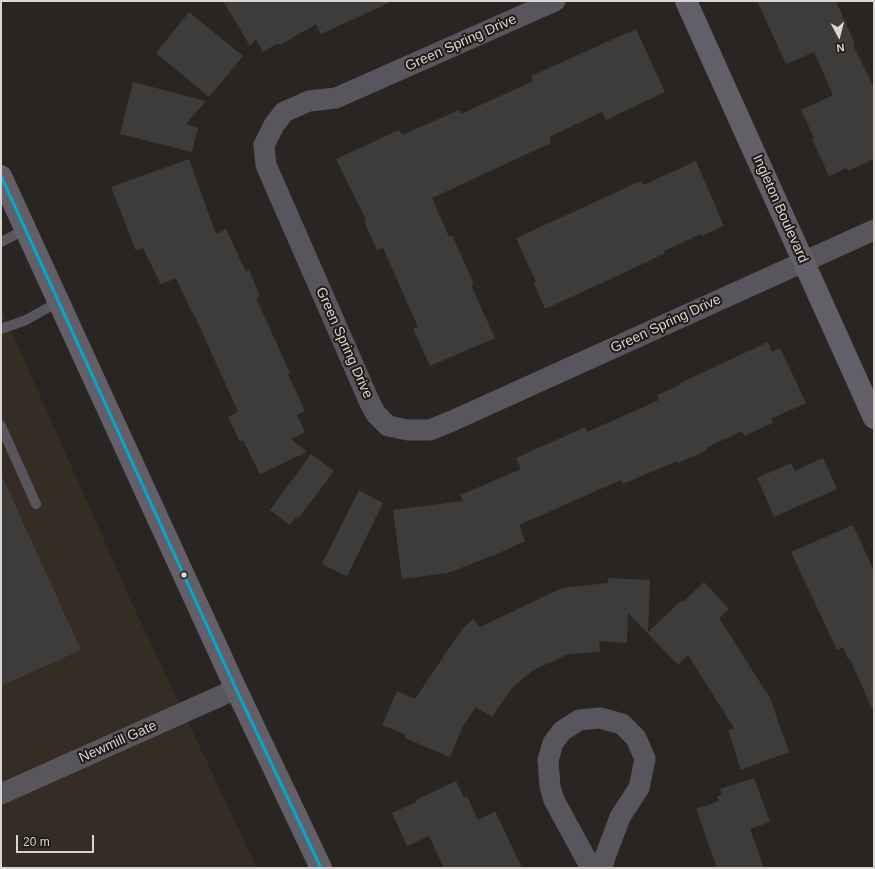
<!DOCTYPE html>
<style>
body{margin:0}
#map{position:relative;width:875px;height:869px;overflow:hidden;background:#282522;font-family:Helvetica,sans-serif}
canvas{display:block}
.frame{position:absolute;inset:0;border:2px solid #d9d5d2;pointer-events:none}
.north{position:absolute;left:819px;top:16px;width:40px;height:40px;-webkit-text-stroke:3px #201b17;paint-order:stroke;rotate:173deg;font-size:11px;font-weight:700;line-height:16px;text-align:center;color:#d9d5d2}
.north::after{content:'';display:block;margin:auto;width:14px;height:18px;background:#d9d5d2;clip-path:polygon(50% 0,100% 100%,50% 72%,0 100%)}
.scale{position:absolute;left:16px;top:835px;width:78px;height:18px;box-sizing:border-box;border:2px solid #d9d5d2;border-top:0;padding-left:5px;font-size:12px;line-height:14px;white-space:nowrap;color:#d9d5d2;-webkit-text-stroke:3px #201b17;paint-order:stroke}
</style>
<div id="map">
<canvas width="875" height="869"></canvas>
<div class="frame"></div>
<div class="north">N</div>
<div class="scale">20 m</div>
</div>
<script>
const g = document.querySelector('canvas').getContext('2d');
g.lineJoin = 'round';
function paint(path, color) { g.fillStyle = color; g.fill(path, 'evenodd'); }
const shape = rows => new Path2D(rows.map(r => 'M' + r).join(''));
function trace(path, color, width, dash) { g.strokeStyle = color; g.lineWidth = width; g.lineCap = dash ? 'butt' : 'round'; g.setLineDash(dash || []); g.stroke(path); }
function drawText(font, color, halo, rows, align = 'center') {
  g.font = font + ' Helvetica,sans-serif'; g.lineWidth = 4; g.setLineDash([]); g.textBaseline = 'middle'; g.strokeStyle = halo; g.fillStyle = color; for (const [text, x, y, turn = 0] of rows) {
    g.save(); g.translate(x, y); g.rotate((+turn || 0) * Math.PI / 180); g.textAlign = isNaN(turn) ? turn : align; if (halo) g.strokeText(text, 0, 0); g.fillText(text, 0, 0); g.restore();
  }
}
paint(shape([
 [1,307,130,599,257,868,1,868]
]), '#352c24');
paint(shape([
 [223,1,393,1,321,34,316,24,280,45,278,43,263,52,256,39,250,46],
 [757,1,836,1,855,44,853,45,874,87,874,159,848,171,846,168,829,176,812,139,814,138,801,110,833,95,814,52,786,64],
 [189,12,243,56,209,97,156,53],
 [636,29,665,92,606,120,602,112,549,137,551,143,432,198,449,237,452,235,474,284,471,285,495,338,430,366,413,329,418,327,383,248,377,250,364,221,366,220,336,159,399,130,402,135,459,110,461,114,533,81,531,76],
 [133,82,206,101,186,124,198,128,192,152,120,134],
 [189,159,216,234,226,229,246,272,249,270,260,296,256,298,290,373,288,374,305,411,297,415,305,432,291,439,307,452,260,474,243,440,240,442,228,417,238,412,193,312,192,313,176,278,162,284,160,283,143,248,136,251,111,187],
 [696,161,724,226,702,236,701,234,664,251,665,253,643,264,545,309,534,283,536,282,516,238,641,181,643,185],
 [768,342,772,352,780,348,806,403,771,419,773,423,744,436,742,431,706,448,707,450,678,463,677,461,623,484,621,480,519,525,525,541,499,553,448,573,402,579,393,510,463,501,460,495,521,469,516,458,585,427,587,432,659,400,657,395,680,385,680,383],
 [311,454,334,471,298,519,296,517,290,525,270,510],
 [823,458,837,489,774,517,757,478,791,463,795,471],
 [1,474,81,650,1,686],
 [359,490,383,503,347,576,322,564],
 [853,525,874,571,874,713,850,659,848,659,843,647,837,650,791,552],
 [608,578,650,580,648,632,681,601,683,602,704,582,729,609,719,618,770,698,789,752,741,770,728,730,734,728,688,655,678,665,628,613,627,643,599,641,600,652,568,654,532,671,512,688,492,717,476,707,463,726,450,757,405,738,406,735,382,725,397,691,415,699,462,629,473,619,480,627,562,588,608,583],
 [754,778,770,822,750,829,764,868,717,868,696,809,719,801,717,796,722,795,720,789],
 [456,781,464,798,467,796,478,820,495,811,522,868,444,868,429,836,407,846,392,813,417,802,416,800]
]), '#3e3c3a');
trace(shape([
 [1,242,26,229],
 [1,329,26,320,58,302],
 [1,426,36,504]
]), '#58555d', 10);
trace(shape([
 [555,1,336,98,309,101,284,112,274,125,264,145,266,165,370,403,376,414,388,426,408,430,430,430,452,421,874,230],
 [1,794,236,689],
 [591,868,554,800,550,787,548,760,553,743,562,731,579,720,600,718,622,724,636,738,645,759,639,788,620,817,601,868]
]), '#58555d', 21);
trace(shape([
 [686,1,874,418],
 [1,176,236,689,321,868]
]), '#635f69', 22);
trace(shape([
 [1,176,236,689,321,868]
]), '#00a9ce', 3);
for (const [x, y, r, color] of [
 [184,575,3.5,"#d9d5d2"]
]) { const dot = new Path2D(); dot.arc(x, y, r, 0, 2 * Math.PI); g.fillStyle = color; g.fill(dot); trace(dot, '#201b17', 1.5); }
drawText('14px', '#d9d5d2', '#201b17', [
 ["Green Spring Drive",461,43,-24],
 ["Ingleton Boulevard",780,209,66],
 ["Green Spring Drive",666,324,-25],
 ["Green Spring Drive",344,343,66],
 ["Newmill Gate",118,742,-24]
]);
</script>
